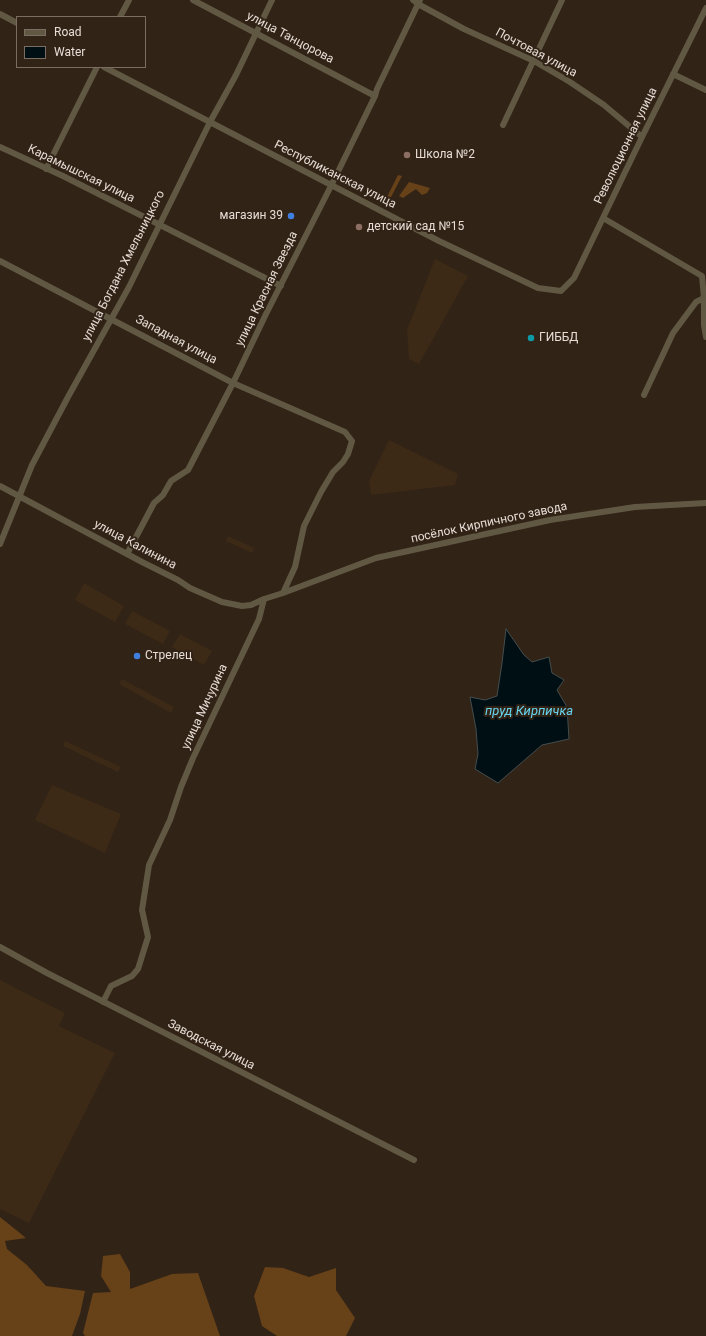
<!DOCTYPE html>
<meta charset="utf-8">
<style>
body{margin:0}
#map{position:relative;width:706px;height:1336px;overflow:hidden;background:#312316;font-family:Roboto,sans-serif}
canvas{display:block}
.legend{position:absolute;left:16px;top:16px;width:130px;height:52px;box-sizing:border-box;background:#312316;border:1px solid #7a6d62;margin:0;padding:5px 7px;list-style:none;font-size:12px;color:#e7ddd5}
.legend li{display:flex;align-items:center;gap:8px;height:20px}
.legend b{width:20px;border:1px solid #7a6d62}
</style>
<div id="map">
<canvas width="706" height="1336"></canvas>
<ul class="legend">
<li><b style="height:5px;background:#615843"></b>Road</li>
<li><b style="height:11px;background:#000f14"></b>Water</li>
</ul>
</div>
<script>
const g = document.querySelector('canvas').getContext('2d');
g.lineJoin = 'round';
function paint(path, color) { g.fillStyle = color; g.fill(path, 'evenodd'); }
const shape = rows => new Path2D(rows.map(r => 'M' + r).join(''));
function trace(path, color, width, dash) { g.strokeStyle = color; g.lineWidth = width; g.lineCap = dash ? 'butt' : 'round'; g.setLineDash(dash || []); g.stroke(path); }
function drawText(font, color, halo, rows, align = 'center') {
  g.font = font + ' Roboto,sans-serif'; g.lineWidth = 4; g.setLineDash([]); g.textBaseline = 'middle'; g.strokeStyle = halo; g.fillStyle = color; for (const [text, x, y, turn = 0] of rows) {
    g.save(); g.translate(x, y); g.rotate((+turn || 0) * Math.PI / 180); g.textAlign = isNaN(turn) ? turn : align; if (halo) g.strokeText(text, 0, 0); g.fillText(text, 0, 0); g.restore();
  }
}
paint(shape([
 [435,259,468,276,419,364,409,359,407,330],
 [389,440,458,474,455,485,371,495,369,481],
 [228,536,254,548,252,553,226,541],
 [84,583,124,606,115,622,75,600],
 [132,611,170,631,163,644,125,624],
 [180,634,212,651,204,665,172,647],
 [122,679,174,707,171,713,119,684],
 [65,741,121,767,118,772,63,746],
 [52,785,121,814,105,853,35,820],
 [0,980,65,1013,59,1026,115,1053,29,1223,0,1209]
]), '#3c2a17');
paint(shape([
 [398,175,402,176,390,199,387,197],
 [409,182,430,188,427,193,422,195,416,189,403,198,399,196],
 [0,1217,26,1238,5,1241,7,1249,27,1265,46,1286,85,1291,80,1314,72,1336,0,1336],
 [120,1254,130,1272,130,1289,172,1274,198,1273,220,1336,85,1336,83,1333,93,1293,111,1292,101,1276,103,1256],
 [265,1267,283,1268,309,1277,336,1268,336,1290,355,1318,346,1336,277,1336,262,1326,254,1296]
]), '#674118');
const water = shape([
 [506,629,524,655,532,662,549,657,552,673,564,680,557,690,567,707,569,739,542,745,498,783,475,769,478,754,476,729,470,697,485,700,497,696,502,663,506,629]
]);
paint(water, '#000f14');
trace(water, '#454d4e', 1);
trace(shape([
 [193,0,375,96],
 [413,0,418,4,464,29,534,61,570,82,604,105,642,137],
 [0,14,17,23],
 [120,17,129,0],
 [104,67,439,241,538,288,561,291,574,278,642,137,706,8],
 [673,74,706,90],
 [503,125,562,0],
 [0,147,63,176,281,286],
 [46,169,97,67],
 [603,218,702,276,704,298,704,325,706,337],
 [0,261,233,383,345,432,352,441,348,454,343,462,333,472,321,492,304,526,295,567,283,593,264,599,259,619,193,758,181,787,170,820,149,865,142,910,148,937,138,969,132,976,111,986,103,1002],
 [644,395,673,333,696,302,706,297],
 [0,486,142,562,178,580,190,588,222,602,242,606,251,605,264,599],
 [0,544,32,465,68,397,129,287,210,122,236,75,272,0],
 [127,554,154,503,163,495,171,481,188,470,233,383,266,314,331,186,375,96,377,89,420,0],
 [283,593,376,558,550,520,635,507,706,503],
 [0,947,47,973,414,1160]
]), '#615843', 6);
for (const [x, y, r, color] of [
 [407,155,4,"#8d6e63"],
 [291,216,4,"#3f7fe0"],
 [359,227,4,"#8d6e63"],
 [531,338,4,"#0f9aa8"],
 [137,656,4,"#3f7fe0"]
]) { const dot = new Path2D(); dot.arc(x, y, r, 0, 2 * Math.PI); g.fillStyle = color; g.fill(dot); trace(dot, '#312316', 1.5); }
drawText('12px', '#e7ddd5', '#312316', [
 ["улица Танцорова",290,38,28],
 ["Почтовая улица",536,53,28],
 ["Революционная улица",626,146,-64],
 ["Карамышская улица",81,174,26],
 ["Республиканская улица",335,175,27],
 ["улица Богдана Хмельницкого",124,266,-63],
 ["улица Красная Звезда",267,289,-64],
 ["Западная улица",176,340,28],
 ["посёлок Кирпичного завода",489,523,-12],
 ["улица Калинина",135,545,28],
 ["улица Мичурина",205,707,-65],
 ["Заводская улица",211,1045,27]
]);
drawText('12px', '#e7ddd5', '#312316', [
 ["Школа №2",415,155],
 ["магазин 39",283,216,"right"],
 ["детский сад №15",367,227],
 ["ГИББД",539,338],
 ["Стрелец",145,656]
], 'left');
drawText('italic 13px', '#66d5ee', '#312316', [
 ["пруд Кирпичка",529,712]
]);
</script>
